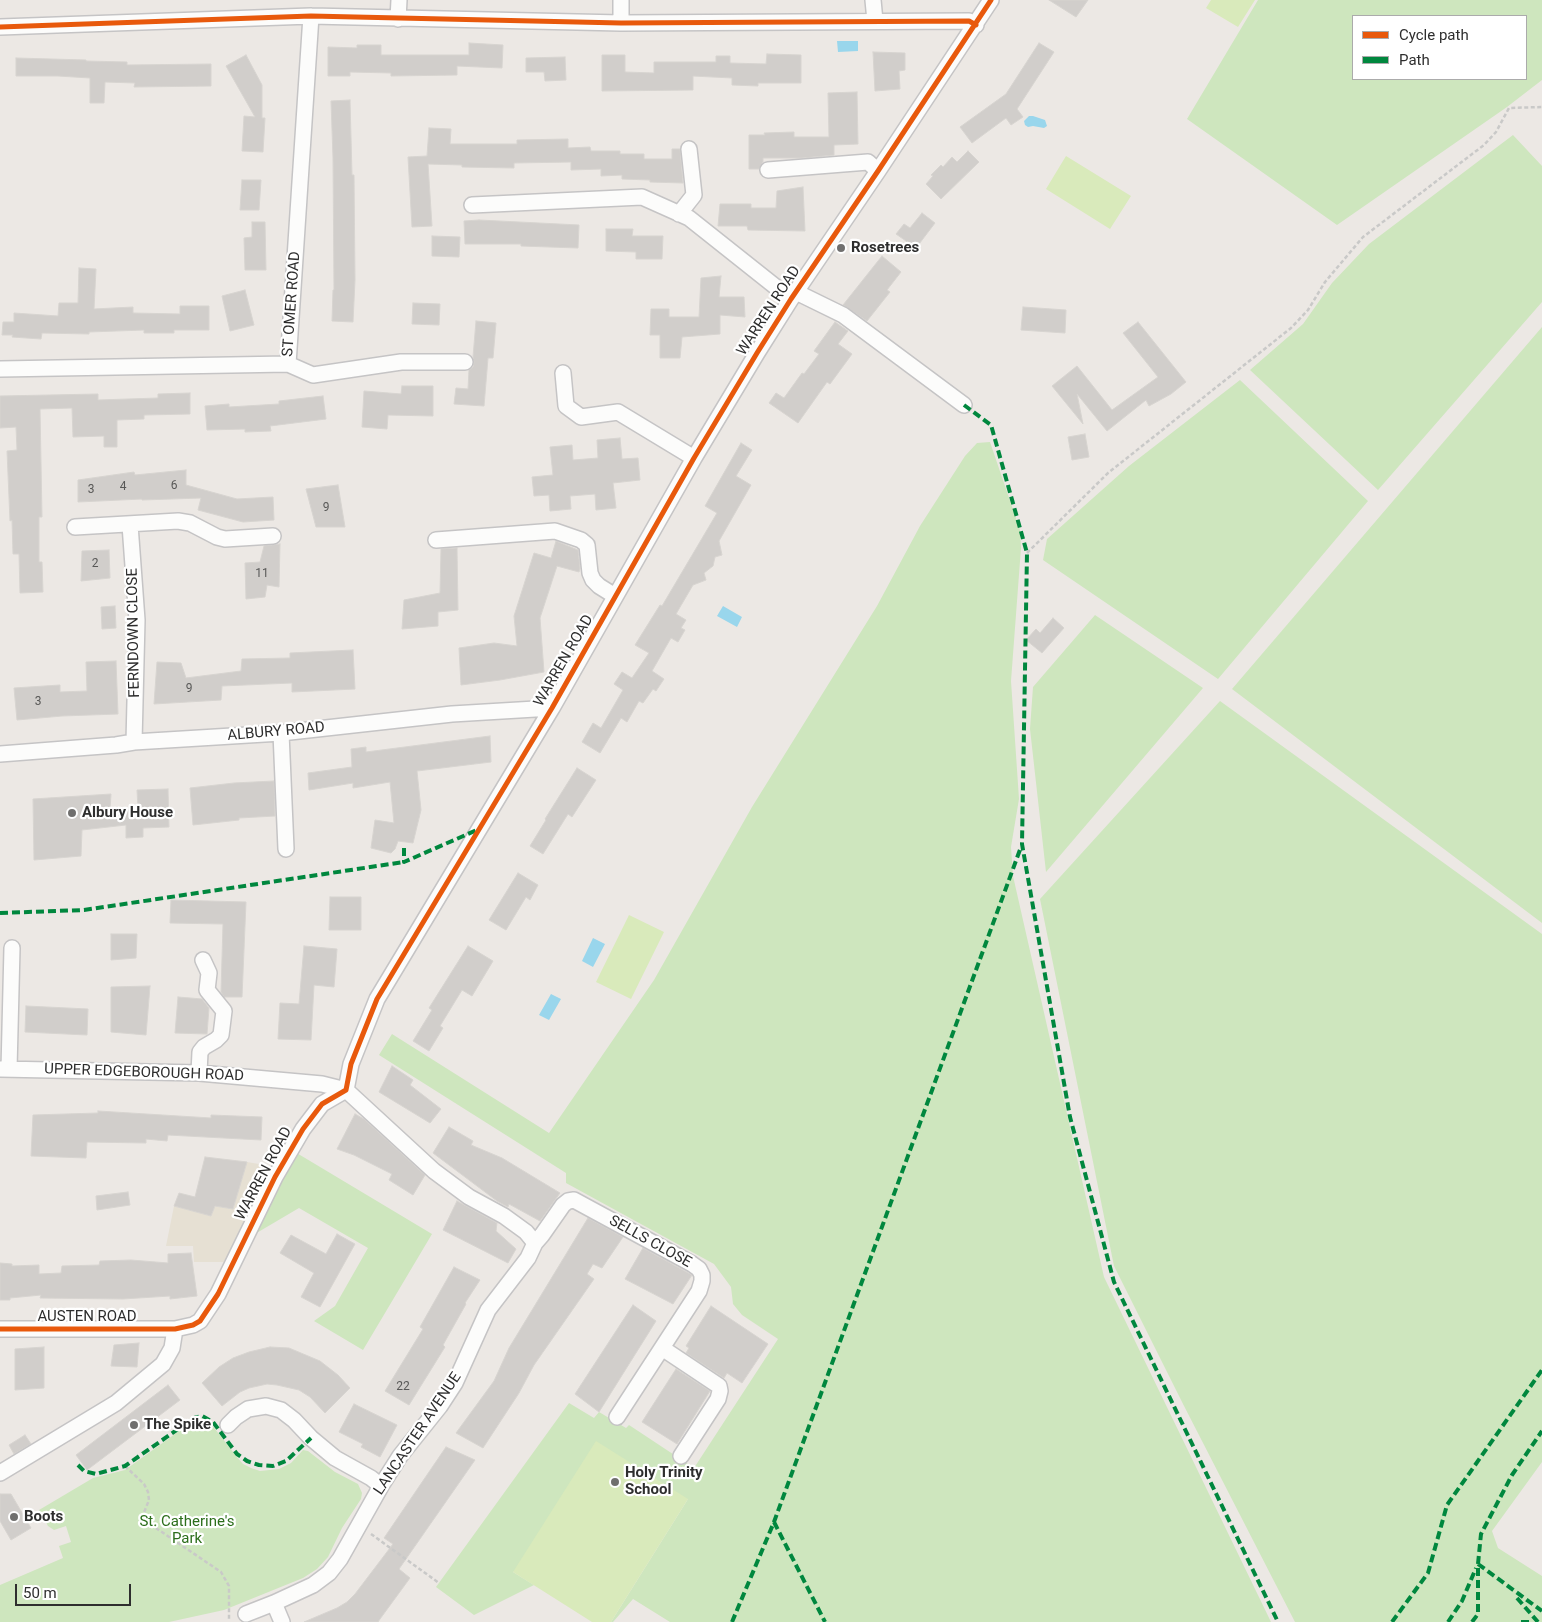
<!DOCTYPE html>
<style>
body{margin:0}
#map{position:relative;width:1542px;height:1622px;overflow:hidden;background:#ece8e4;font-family:Roboto,sans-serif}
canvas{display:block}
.legend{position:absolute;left:1352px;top:15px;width:175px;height:65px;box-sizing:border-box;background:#fff;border:1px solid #ababab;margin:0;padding:6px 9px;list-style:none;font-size:15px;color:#2e2e2e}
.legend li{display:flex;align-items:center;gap:10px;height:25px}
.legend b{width:25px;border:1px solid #ababab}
.scale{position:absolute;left:15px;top:1584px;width:116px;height:22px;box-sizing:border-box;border:2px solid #2e2e2e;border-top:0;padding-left:6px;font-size:15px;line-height:18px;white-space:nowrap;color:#2e2e2e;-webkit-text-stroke:4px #fff;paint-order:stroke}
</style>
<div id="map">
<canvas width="1542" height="1622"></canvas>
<ul class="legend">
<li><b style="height:6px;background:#e8590c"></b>Cycle path</li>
<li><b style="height:6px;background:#00873e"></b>Path</li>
</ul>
<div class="scale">50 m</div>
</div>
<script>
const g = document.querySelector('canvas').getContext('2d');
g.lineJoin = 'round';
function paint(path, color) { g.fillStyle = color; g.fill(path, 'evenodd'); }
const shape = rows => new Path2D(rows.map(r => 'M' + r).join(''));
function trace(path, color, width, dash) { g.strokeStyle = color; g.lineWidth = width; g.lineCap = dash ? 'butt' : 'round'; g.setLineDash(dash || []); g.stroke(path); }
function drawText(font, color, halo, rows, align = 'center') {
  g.font = font + ' Roboto,sans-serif'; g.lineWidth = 4.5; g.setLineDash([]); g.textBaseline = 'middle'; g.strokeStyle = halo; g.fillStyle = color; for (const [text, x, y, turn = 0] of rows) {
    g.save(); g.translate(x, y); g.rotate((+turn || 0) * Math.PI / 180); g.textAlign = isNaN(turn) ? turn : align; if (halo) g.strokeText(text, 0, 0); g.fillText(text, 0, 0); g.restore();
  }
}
paint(shape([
 [247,1162,271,1166,226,1262,194,1262,193,1246,166,1246,174,1206,211,1216,215,1206,233,1209]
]), '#e6e0d3');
paint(shape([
 [1258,0,1542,0,1542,80,1507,107,1337,225,1187,119],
 [1353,16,1526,16,1526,79,1353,79],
 [1513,135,1542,166,1542,302,1378,490,1250,370,1303,324,1332,283,1369,244],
 [1542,327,1542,923,1232,689],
 [1240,380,1368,501,1218,679,1043,560,1047,539,1129,466],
 [990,442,1020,530,1021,548,1011,681,1019,799,1011,847,1013,876,1104,1277,1271,1622,670,1622,633,1599,613,1622,611,1622,688,1499,513,1572,534,1585,474,1615,436,1587,569,1403,594,1418,599,1412,626,1428,629,1425,694,1468,778,1339,742,1315,733,1304,731,1287,714,1264,566,1183,566,1173,379,1055,392,1034,549,1133,654,980,752,807,877,606,920,526,965,456,977,443],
 [1095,615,1203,688,1046,872,1030,729,1033,687],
 [1220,701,1542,934,1542,1462,1492,1531,1498,1548,1542,1576,1542,1622,1295,1622,1183,1404,1114,1266,1040,899],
 [290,1149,432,1234,363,1350,314,1321,335,1306,368,1248,299,1208,243,1241],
 [201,1418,208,1420,237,1457,243,1464,251,1468,260,1471,279,1469,291,1463,303,1450,308,1451,335,1472,358,1484,362,1493,361,1499,342,1528,328,1557,317,1569,303,1578,224,1610,169,1622,0,1622,0,1585,63,1558,59,1546,71,1542,66,1526,54,1530,48,1526,39,1510,93,1478,125,1470,193,1421]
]), '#cee6be');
paint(shape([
 [1211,0,1255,0,1238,27,1206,8],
 [1066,156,1131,196,1110,229,1046,189],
 [629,915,664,932,631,999,596,982],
 [596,1441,688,1499,611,1622,592,1622,513,1572]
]), '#d9eabb');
paint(shape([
 [858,41,858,51,838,52,837,41],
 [1029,116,1033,116,1045,120,1047,126,1044,128,1033,126,1028,127,1025,125,1024,121],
 [723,606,742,617,737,627,717,616],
 [593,938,605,944,593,967,582,961],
 [551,994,561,999,549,1020,539,1015]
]), '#99d6ec');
const building = shape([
 [1049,0,1088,0,1076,17,1049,0],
 [469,43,503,45,502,68,457,66,457,75,391,76,391,73,350,72,350,76,328,76,328,47,357,48,357,45,381,45,381,55,469,55,469,43],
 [1039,43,1054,52,1017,109,1023,117,1011,125,1006,118,972,143,960,127,1006,94,1039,43],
 [873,52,905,53,905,70,899,71,900,89,875,91,873,52],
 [767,54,801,55,801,83,758,83,758,86,732,85,732,78,693,76,693,90,602,91,602,55,625,55,625,72,654,73,654,62,716,62,716,56,730,56,730,63,766,64,767,54],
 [246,55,262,85,262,118,265,118,263,152,242,151,244,116,255,117,226,66,246,55],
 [565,57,566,80,545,81,544,72,526,72,526,58,565,57],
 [16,58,86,60,86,61,127,62,127,65,211,64,211,86,134,87,135,83,105,82,104,103,90,103,90,78,58,76,16,76,16,58],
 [857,92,858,144,834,145,834,155,802,158,763,158,763,162,759,169,749,169,749,135,765,135,764,133,794,132,794,137,829,137,828,93,857,92],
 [350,100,352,175,354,175,355,280,353,322,332,321,333,290,334,290,333,158,331,101,350,100],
 [429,128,451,129,450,144,517,144,517,140,568,139,568,148,590,147,591,151,620,151,620,154,644,154,644,159,672,159,672,149,680,149,683,183,650,182,650,180,622,179,622,175,601,176,601,169,571,170,571,162,514,163,514,168,462,167,462,165,428,164,432,226,412,227,408,157,427,156,429,128],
 [968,151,979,162,941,199,926,184,933,176,931,175,941,165,943,167,952,157,957,162,968,151],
 [242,180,261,180,259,210,240,210,242,180],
 [803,187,805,231,748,230,747,226,718,226,720,204,751,204,751,208,776,208,777,191,803,187],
 [922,213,935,223,916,248,896,234,904,224,910,228,922,213],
 [479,220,579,225,578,248,521,246,521,244,465,244,464,221,479,220],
 [252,222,265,222,266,270,245,270,244,238,252,237,252,222],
 [606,229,633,229,632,236,663,236,662,259,636,259,636,252,606,251,606,229],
 [432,236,460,237,459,257,432,256,432,236],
 [882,256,901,272,887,290,890,292,867,321,843,305,882,256],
 [79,268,96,269,94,309,133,307,133,313,180,314,180,306,209,306,209,330,174,330,174,333,144,333,144,330,89,332,89,334,42,333,41,339,12,337,13,335,2,335,3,322,14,322,14,313,58,316,59,303,78,303,79,268],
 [721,276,719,297,744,297,745,317,720,315,720,334,682,337,680,358,660,358,660,335,650,335,651,309,669,309,669,317,699,317,701,278,721,276],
 [245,290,254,325,230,331,222,296,245,290],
 [413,303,440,304,439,325,412,324,413,303],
 [1023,307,1066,310,1065,333,1021,330,1023,307],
 [476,321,496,323,493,358,488,358,484,406,454,404,456,388,468,389,469,370,473,367,474,362,473,357,476,321],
 [835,322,848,331,838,344,852,354,830,384,827,382,798,423,769,403,776,393,784,398,802,373,804,374,819,354,814,351,835,322],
 [1138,322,1186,382,1171,394,1149,406,1146,400,1107,431,1077,394,1083,424,1052,386,1077,366,1112,410,1158,377,1123,333,1138,322],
 [402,386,433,386,433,416,388,415,387,429,362,427,364,391,401,394,402,386],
 [190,393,190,414,144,415,144,419,117,420,117,447,104,447,104,436,73,437,72,408,40,409,42,517,39,517,39,562,42,562,43,592,20,593,19,554,13,554,12,520,10,521,7,451,17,450,16,427,0,428,0,396,98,394,98,400,158,398,158,394,190,393],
 [323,396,326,419,270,426,271,431,245,432,245,429,207,430,205,406,229,404,229,407,279,404,279,401,323,396],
 [1085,434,1089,457,1072,460,1068,437,1085,434],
 [620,438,622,459,638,458,640,480,613,483,616,508,596,510,595,494,570,496,571,509,550,511,549,495,534,496,532,477,553,475,550,447,572,445,573,460,598,458,597,440,620,438],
 [741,443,752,450,736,476,751,485,719,541,722,555,715,557,713,566,704,573,706,580,693,585,676,614,686,620,681,628,685,630,678,642,671,638,652,671,664,679,656,691,653,689,643,703,639,701,627,722,621,718,600,753,582,742,593,723,601,728,623,690,614,684,622,672,632,678,649,653,635,645,660,605,662,606,717,513,705,506,741,443],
 [186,470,186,485,237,499,273,497,274,520,243,522,198,510,201,498,142,500,142,499,78,502,78,480,134,472,135,475,186,470],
 [338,485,345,527,316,527,306,489,338,485],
 [556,541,578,550,580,568,579,572,557,566,540,618,544,672,500,680,461,685,459,648,494,643,517,646,514,616,534,553,551,558,556,541],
 [280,544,279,587,267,585,265,597,246,599,245,563,260,562,264,546,280,544],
 [457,548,458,610,438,612,438,626,402,629,404,600,440,593,441,549,457,548],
 [109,550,110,578,81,581,82,551,109,550],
 [115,606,116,628,102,629,101,607,115,606],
 [1053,618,1064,628,1042,653,1026,640,1036,629,1040,633,1053,618],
 [353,650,355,689,292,692,292,683,222,686,221,700,154,704,157,662,181,663,186,678,241,671,242,659,290,658,290,653,353,650],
 [116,661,118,714,62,716,17,720,14,688,60,685,60,692,87,691,86,662,116,661],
 [490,736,491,762,417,771,421,810,413,843,398,841,395,849,391,853,371,848,375,820,394,823,390,782,353,788,353,783,309,790,308,773,352,767,351,749,366,747,366,752,490,736],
 [577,768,596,780,572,817,568,814,543,854,530,846,546,820,545,819,577,768],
 [274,781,275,816,239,818,239,820,193,825,190,788,234,783,274,781],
 [168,789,169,827,143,828,143,837,126,838,126,825,82,830,81,856,34,860,33,799,111,794,110,810,138,809,137,790,168,789],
 [518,873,538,885,530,900,526,897,506,930,489,920,518,873],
 [330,897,361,897,361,930,329,930,330,897],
 [171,900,246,902,242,997,224,997,221,992,223,924,170,923,171,900],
 [111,934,137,934,136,958,111,960,111,934],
 [304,946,337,949,334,987,314,985,311,1040,278,1039,280,1003,299,1004,304,946],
 [468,946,493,961,472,996,462,990,440,1026,443,1028,429,1051,413,1041,432,1010,429,1008,468,946],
 [150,986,146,1035,111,1032,111,987,150,986],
 [178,997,202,999,209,1008,207,1034,175,1033,178,997],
 [26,1006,88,1009,87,1035,25,1032,26,1006],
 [392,1066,413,1080,410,1085,441,1109,430,1123,379,1092,392,1066],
 [98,1111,211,1118,211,1115,262,1117,261,1140,168,1135,167,1141,146,1139,146,1143,87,1142,86,1158,31,1156,33,1115,98,1113,98,1111],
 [355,1114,364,1119,425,1175,413,1195,389,1180,392,1174,354,1155,337,1149,355,1114],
 [449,1127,473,1141,471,1145,502,1158,560,1193,540,1221,509,1204,508,1207,497,1201,433,1153,449,1127],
 [205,1157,247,1162,233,1209,215,1206,211,1216,174,1206,179,1193,195,1197,205,1157],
 [128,1192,130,1205,97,1210,96,1196,128,1192],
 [457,1201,497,1223,496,1231,516,1249,508,1263,443,1230,457,1201],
 [588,1218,623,1237,602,1268,593,1264,587,1274,594,1279,534,1365,519,1393,483,1448,456,1433,494,1381,509,1348,588,1218],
 [337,1234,355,1244,320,1307,301,1297,314,1273,280,1253,291,1235,326,1254,337,1234],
 [643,1248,692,1275,673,1304,625,1279,643,1248],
 [191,1253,197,1296,170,1299,170,1296,123,1299,40,1298,41,1295,10,1298,10,1300,0,1300,0,1263,12,1264,12,1266,39,1265,39,1274,61,1273,62,1266,99,1265,100,1261,131,1260,168,1263,168,1254,191,1253],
 [454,1267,480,1280,465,1303,466,1304,443,1345,445,1347,409,1405,385,1391,423,1329,420,1327,454,1267],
 [633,1305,656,1321,599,1412,575,1394,633,1305],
 [711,1306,768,1344,742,1383,727,1373,724,1378,686,1353,689,1348,686,1346,711,1306],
 [139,1343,137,1367,111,1366,114,1345,139,1343],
 [44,1347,44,1388,15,1390,15,1349,44,1347],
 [270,1347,289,1348,320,1361,338,1375,350,1388,325,1413,310,1397,299,1390,277,1385,267,1384,249,1388,240,1392,222,1406,202,1383,219,1367,233,1358,249,1352,270,1347],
 [676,1369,710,1391,677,1444,642,1422,676,1369],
 [168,1385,180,1400,87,1470,76,1455,168,1385],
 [354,1404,397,1425,380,1457,361,1447,363,1444,339,1432,354,1404],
 [25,1435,31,1444,14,1454,9,1445,25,1435],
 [446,1447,475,1460,399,1569,410,1578,380,1619,378,1622,304,1622,337,1608,347,1602,355,1594,393,1544,384,1538,446,1447],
 [0,1494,11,1494,31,1528,11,1540,0,1521,0,1494]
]);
paint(building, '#d1cecb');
trace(building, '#d7d4d0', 1);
const minor = shape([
 [621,0,621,23],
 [873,0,875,21],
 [398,19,399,0],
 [0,27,311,16,621,23,969,21,976,25],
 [768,170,868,162,878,171],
 [472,205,642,197,689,218,791,299],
 [679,214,694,195,689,149],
 [796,292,843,315,964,405],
 [288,364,313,375,401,362,465,362],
 [0,369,288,364,311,16],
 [563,373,566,406,581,417,618,412,694,458],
 [130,525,137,620,134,742],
 [75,527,178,521,190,523,217,537,225,539,273,536],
 [436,540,555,531,581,540,587,545,590,573,593,580,599,586,615,596],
 [281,733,286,849],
 [0,754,116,745,134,742,281,733,452,714,552,708],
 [0,1069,199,1073,322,1084,346,1090,434,1171,469,1197,504,1216,526,1232,535,1243],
 [9,1069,12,948],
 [199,1073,200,1052,204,1047,216,1040,221,1035,224,1011,207,990,209,973,203,960],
 [0,1329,175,1329,193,1325,200,1321,218,1294,275,1177,303,1129,322,1104,346,1090,351,1064,377,999,552,708,694,458,757,353,791,299,878,171,991,0],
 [662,1348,719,1386,720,1391,718,1399,681,1456],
 [228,1425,236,1417,248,1409,266,1406,281,1410,294,1420,311,1438,335,1458,371,1478,381,1486],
 [0,1473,116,1403,163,1364,172,1348,175,1329],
 [274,1603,282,1622],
 [246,1614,274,1603,313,1585,329,1573,340,1559,381,1486,400,1456,440,1406,455,1383,488,1310,528,1258,535,1243,542,1235,563,1205,568,1201,574,1200,692,1264,699,1269,702,1275,702,1281,699,1291,617,1417]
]);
trace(minor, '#c5c4c5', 18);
trace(shape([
 [1027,553,1108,473,1291,328,1308,310,1325,282,1363,237,1484,145,1496,132,1509,108,1542,107],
 [125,1466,144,1484,148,1492,149,1500,143,1515,147,1522,221,1572,229,1586,229,1621],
 [371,1534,439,1583]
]), '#c9c9c8', 2.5, [4, 2.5]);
trace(minor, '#fcfcfb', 15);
trace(shape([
 [964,405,991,425,1027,553,1022,844,1070,1117,1114,1282,1278,1622],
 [404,848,404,862,477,830],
 [0,913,84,910,404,862],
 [78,1465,84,1471,96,1474,125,1466,194,1418,202,1416,213,1422,237,1454,247,1461,259,1465,273,1466,286,1461,311,1438],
 [774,1522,825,1622],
 [1478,1564,1542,1611],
 [1517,1598,1538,1622],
 [732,1622,774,1522,1021,847],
 [1392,1622,1428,1573,1447,1505,1542,1370],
 [1448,1622,1462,1601,1476,1568],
 [1472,1622,1478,1614,1478,1564,1481,1534,1512,1475,1542,1431],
 [1521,1622,1530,1622]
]), '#00873e', 4, [8, 4]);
trace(shape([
 [0,27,311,16,621,23,969,21,976,25],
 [0,1329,175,1329,193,1325,200,1321,218,1294,275,1177,303,1129,322,1104,346,1090,351,1064,377,999,552,708,694,458,757,353,791,299,878,171,991,0]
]), '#e8590c', 5);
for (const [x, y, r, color] of [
 [841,248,5,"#706f6e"],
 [72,813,5,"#706f6e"],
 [134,1425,5,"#706f6e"],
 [615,1482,5,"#706f6e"],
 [14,1517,5,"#706f6e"]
]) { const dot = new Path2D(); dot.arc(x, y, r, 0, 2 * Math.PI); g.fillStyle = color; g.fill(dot); trace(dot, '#fff', 2); }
drawText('12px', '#585857', null, [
 ["6",174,486],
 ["4",123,487],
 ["3",91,490],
 ["9",326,508],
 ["2",95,564],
 ["11",262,574],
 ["9",189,689],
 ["3",38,702],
 ["22",403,1387]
]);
drawText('bold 15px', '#2e2e2e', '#fff', [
 ["Rosetrees",851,248],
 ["Albury House",82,813],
 ["The Spike",144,1425],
 ["Holy Trinity",625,1473],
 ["School",625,1490],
 ["Boots",24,1517]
], 'left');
drawText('15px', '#2e2e2e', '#fff', [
 ["ST OMER ROAD",292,304,-86],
 ["WARREN ROAD",769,311,-57],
 ["FERNDOWN CLOSE",134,633,-91],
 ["WARREN ROAD",564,661,-60],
 ["ALBURY ROAD",276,732,-5],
 ["UPPER EDGEBOROUGH ROAD",144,1073,2],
 ["WARREN ROAD",264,1174,-62],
 ["SELLS CLOSE",650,1242,29],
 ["AUSTEN ROAD",87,1317],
 ["LANCASTER AVENUE",418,1434,-56]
]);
drawText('15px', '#2c6e1b', '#fff', [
 ["St. Catherine's",187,1522],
 ["Park",187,1539]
]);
</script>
